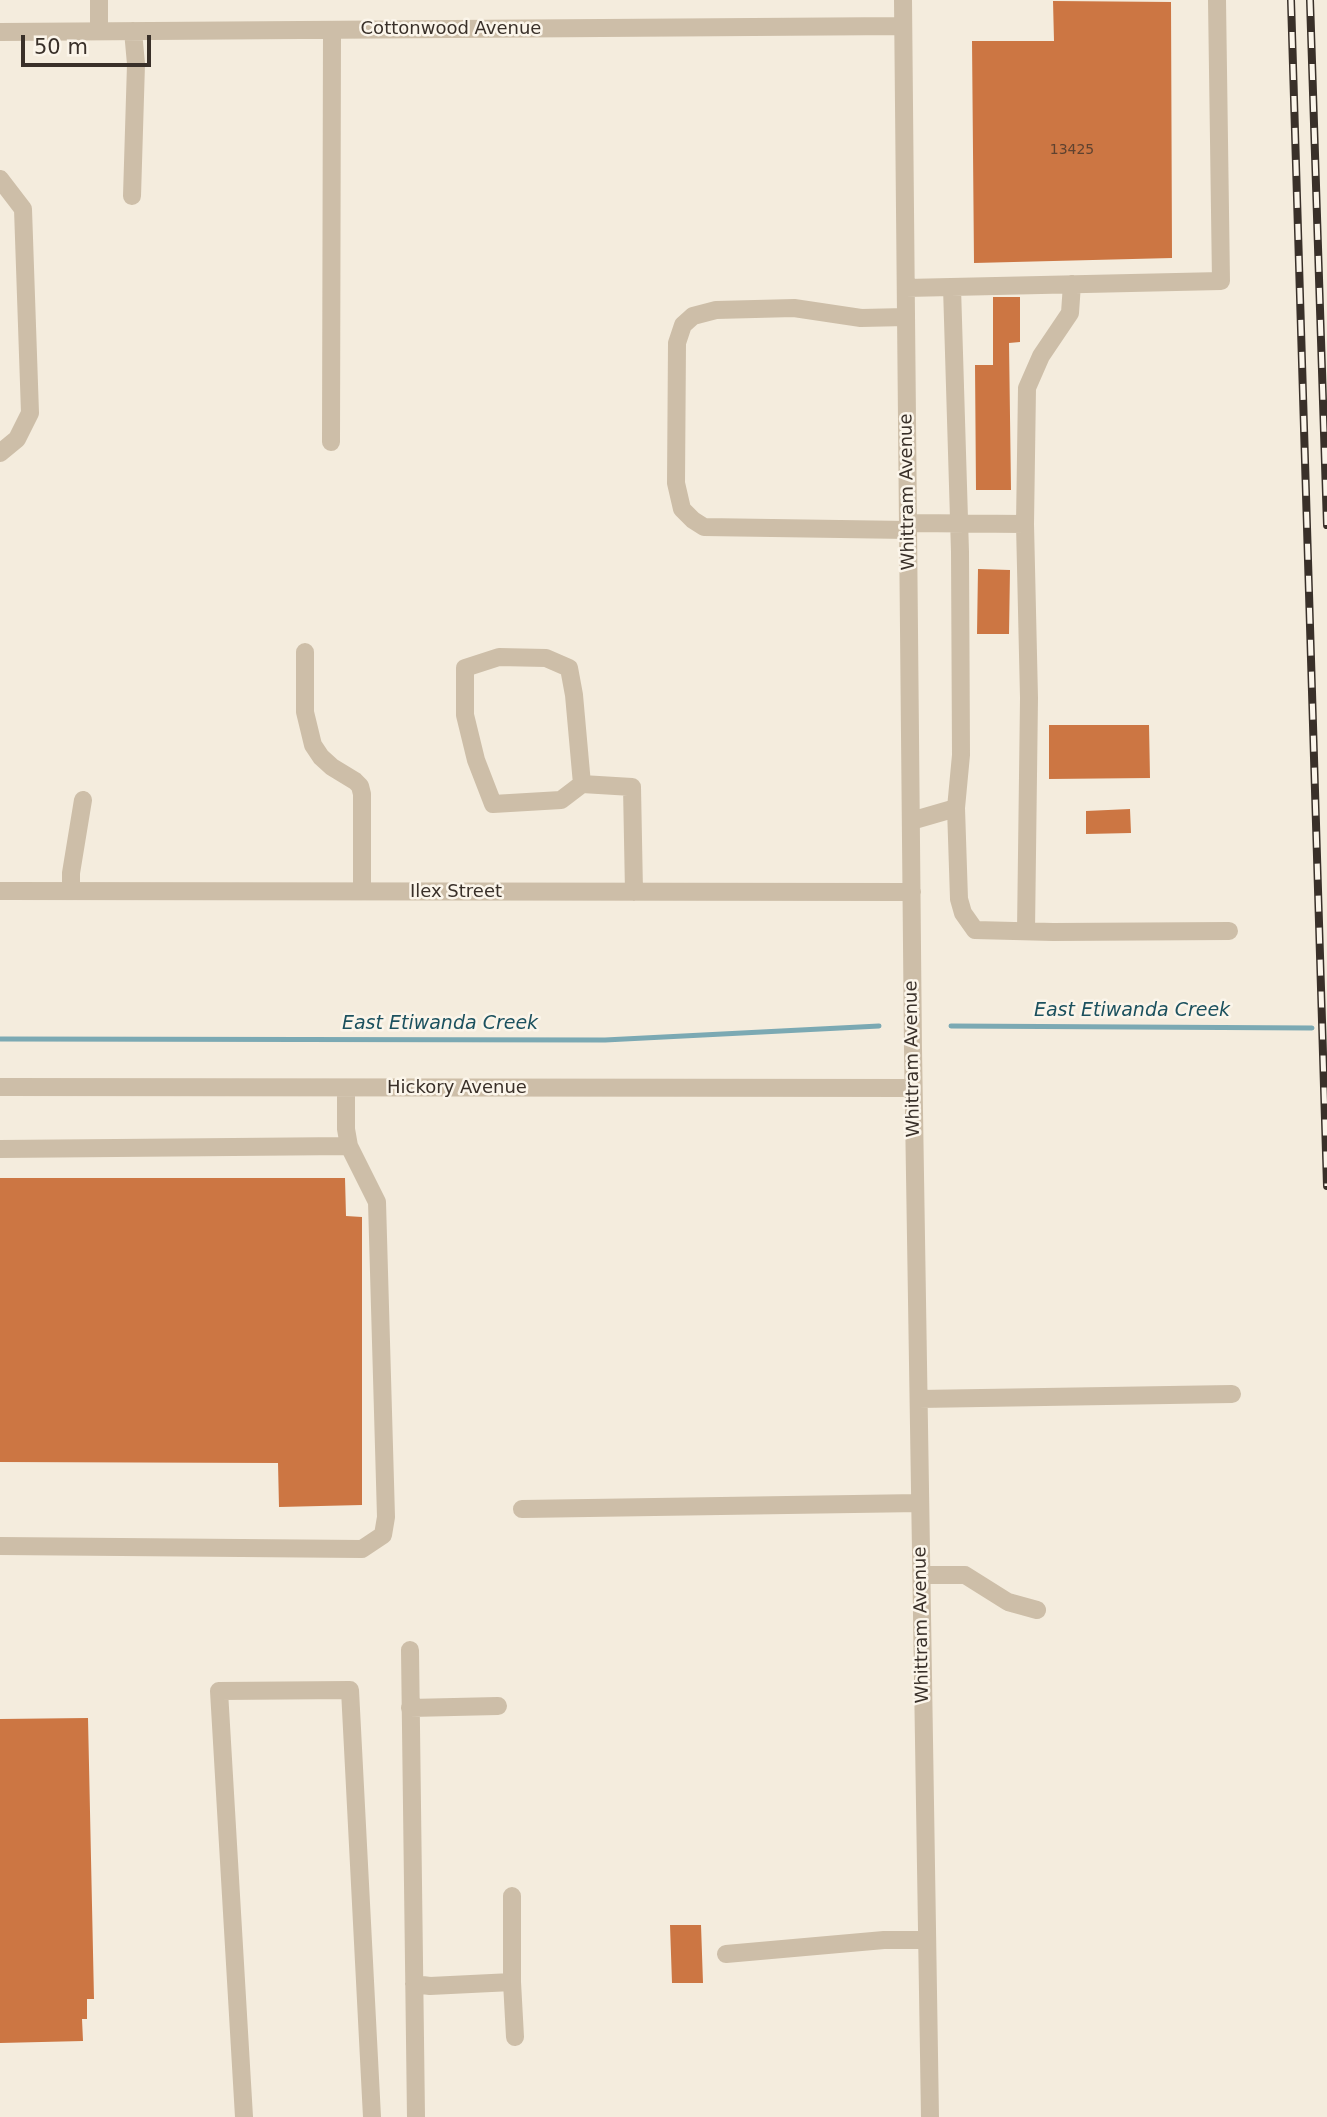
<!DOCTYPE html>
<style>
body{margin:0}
#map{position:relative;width:1327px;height:2117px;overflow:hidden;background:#f4ecdd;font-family:"DejaVu Sans",sans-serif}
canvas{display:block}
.scale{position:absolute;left:21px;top:35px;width:130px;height:32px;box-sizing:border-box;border:4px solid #393029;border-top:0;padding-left:9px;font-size:21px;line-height:24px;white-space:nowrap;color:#393029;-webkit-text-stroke:5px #fbf5ea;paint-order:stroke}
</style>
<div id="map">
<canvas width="1327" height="2117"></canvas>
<div class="scale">50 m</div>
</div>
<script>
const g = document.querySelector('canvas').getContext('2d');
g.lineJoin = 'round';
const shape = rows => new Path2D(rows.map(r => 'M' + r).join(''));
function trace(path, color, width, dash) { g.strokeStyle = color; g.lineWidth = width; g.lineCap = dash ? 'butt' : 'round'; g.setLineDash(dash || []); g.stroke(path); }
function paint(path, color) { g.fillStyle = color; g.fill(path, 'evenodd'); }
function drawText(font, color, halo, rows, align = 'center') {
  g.font = font + ' "DejaVu Sans",sans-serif'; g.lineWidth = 5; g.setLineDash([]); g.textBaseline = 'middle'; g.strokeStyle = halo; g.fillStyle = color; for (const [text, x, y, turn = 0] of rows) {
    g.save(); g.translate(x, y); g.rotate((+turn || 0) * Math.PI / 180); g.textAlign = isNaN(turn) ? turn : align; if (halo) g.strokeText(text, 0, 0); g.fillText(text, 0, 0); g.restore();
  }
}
trace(shape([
 [951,1026,1312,1028],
 [0,1039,605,1040,879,1026]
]), '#7ba9b3', 5);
paint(shape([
 [1053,1,1171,2,1172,258,974,263,972,41,1054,41],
 [993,297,1020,297,1020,342,1009,343,1011,490,976,490,975,365,993,365],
 [978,569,1010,570,1009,634,977,634],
 [1049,725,1149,725,1150,778,1049,779],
 [1130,809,1131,833,1086,834,1086,811],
 [0,1178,345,1178,346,1216,362,1217,362,1505,279,1507,278,1463,0,1462],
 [88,1718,94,1999,87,1999,87,2019,82,2019,83,2041,0,2043,0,1719],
 [670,1925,701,1925,703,1983,672,1983]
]), '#cc7643');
trace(shape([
 [99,0,99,31],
 [903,0,913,1049,930,2117],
 [0,32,903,26],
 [0,179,23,209,30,413,17,439,0,453],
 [132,196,136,64,133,31],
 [952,287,960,552,961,755,956,808,959,899,963,913,975,930,1053,932,1229,931],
 [906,288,1221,281,1217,0],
 [906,317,861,318,794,308,716,310,693,316,683,325,677,343,676,483,682,509,693,520,704,527,908,530],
 [331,442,332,30],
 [908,523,1025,524],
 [305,652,305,712,313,745,321,757,332,767,355,781,360,786,362,794,362,891],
 [582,784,574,695,569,668,546,658,499,657,465,668,465,715,476,760,493,804,561,800,582,784,632,787,634,892],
 [911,821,956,808],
 [0,891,912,892],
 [71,891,71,873,83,800],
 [1026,931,1029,698,1025,524,1027,388,1041,356,1070,313,1072,284],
 [0,1087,913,1088],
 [0,1149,349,1146],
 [919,1399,1232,1394],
 [522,1509,920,1503],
 [0,1546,362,1549,383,1535,386,1517,377,1202,349,1146,346,1129,346,1088],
 [922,1575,965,1575,1008,1602,1037,1610],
 [410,1650,416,2117],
 [410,1708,498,1706],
 [726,1954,884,1940,927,1940],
 [512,1982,515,2037],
 [414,1984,430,1986,512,1982,512,1896],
 [244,2117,219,1691,350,1690,372,2117]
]), '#cdbea8', 18);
const rail = shape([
 [1291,0,1327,1186],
 [1310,0,1327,525]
]);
trace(rail, '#393029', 8);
trace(rail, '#fbf5ea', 5, [16]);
drawText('14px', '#5e4230', null, [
 ["13425",1072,150]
]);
drawText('18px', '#393029', '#fbf5ea', [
 ["Cottonwood Avenue",451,29],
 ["Whittram Avenue",908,492,-91],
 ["Ilex Street",456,892],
 ["Whittram Avenue",913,1059,-91],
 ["Hickory Avenue",457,1088],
 ["Whittram Avenue",922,1625,-91]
]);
drawText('italic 19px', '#1c515e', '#fbf5ea', [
 ["East Etiwanda Creek",1132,1011],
 ["East Etiwanda Creek",440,1024]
]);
</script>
